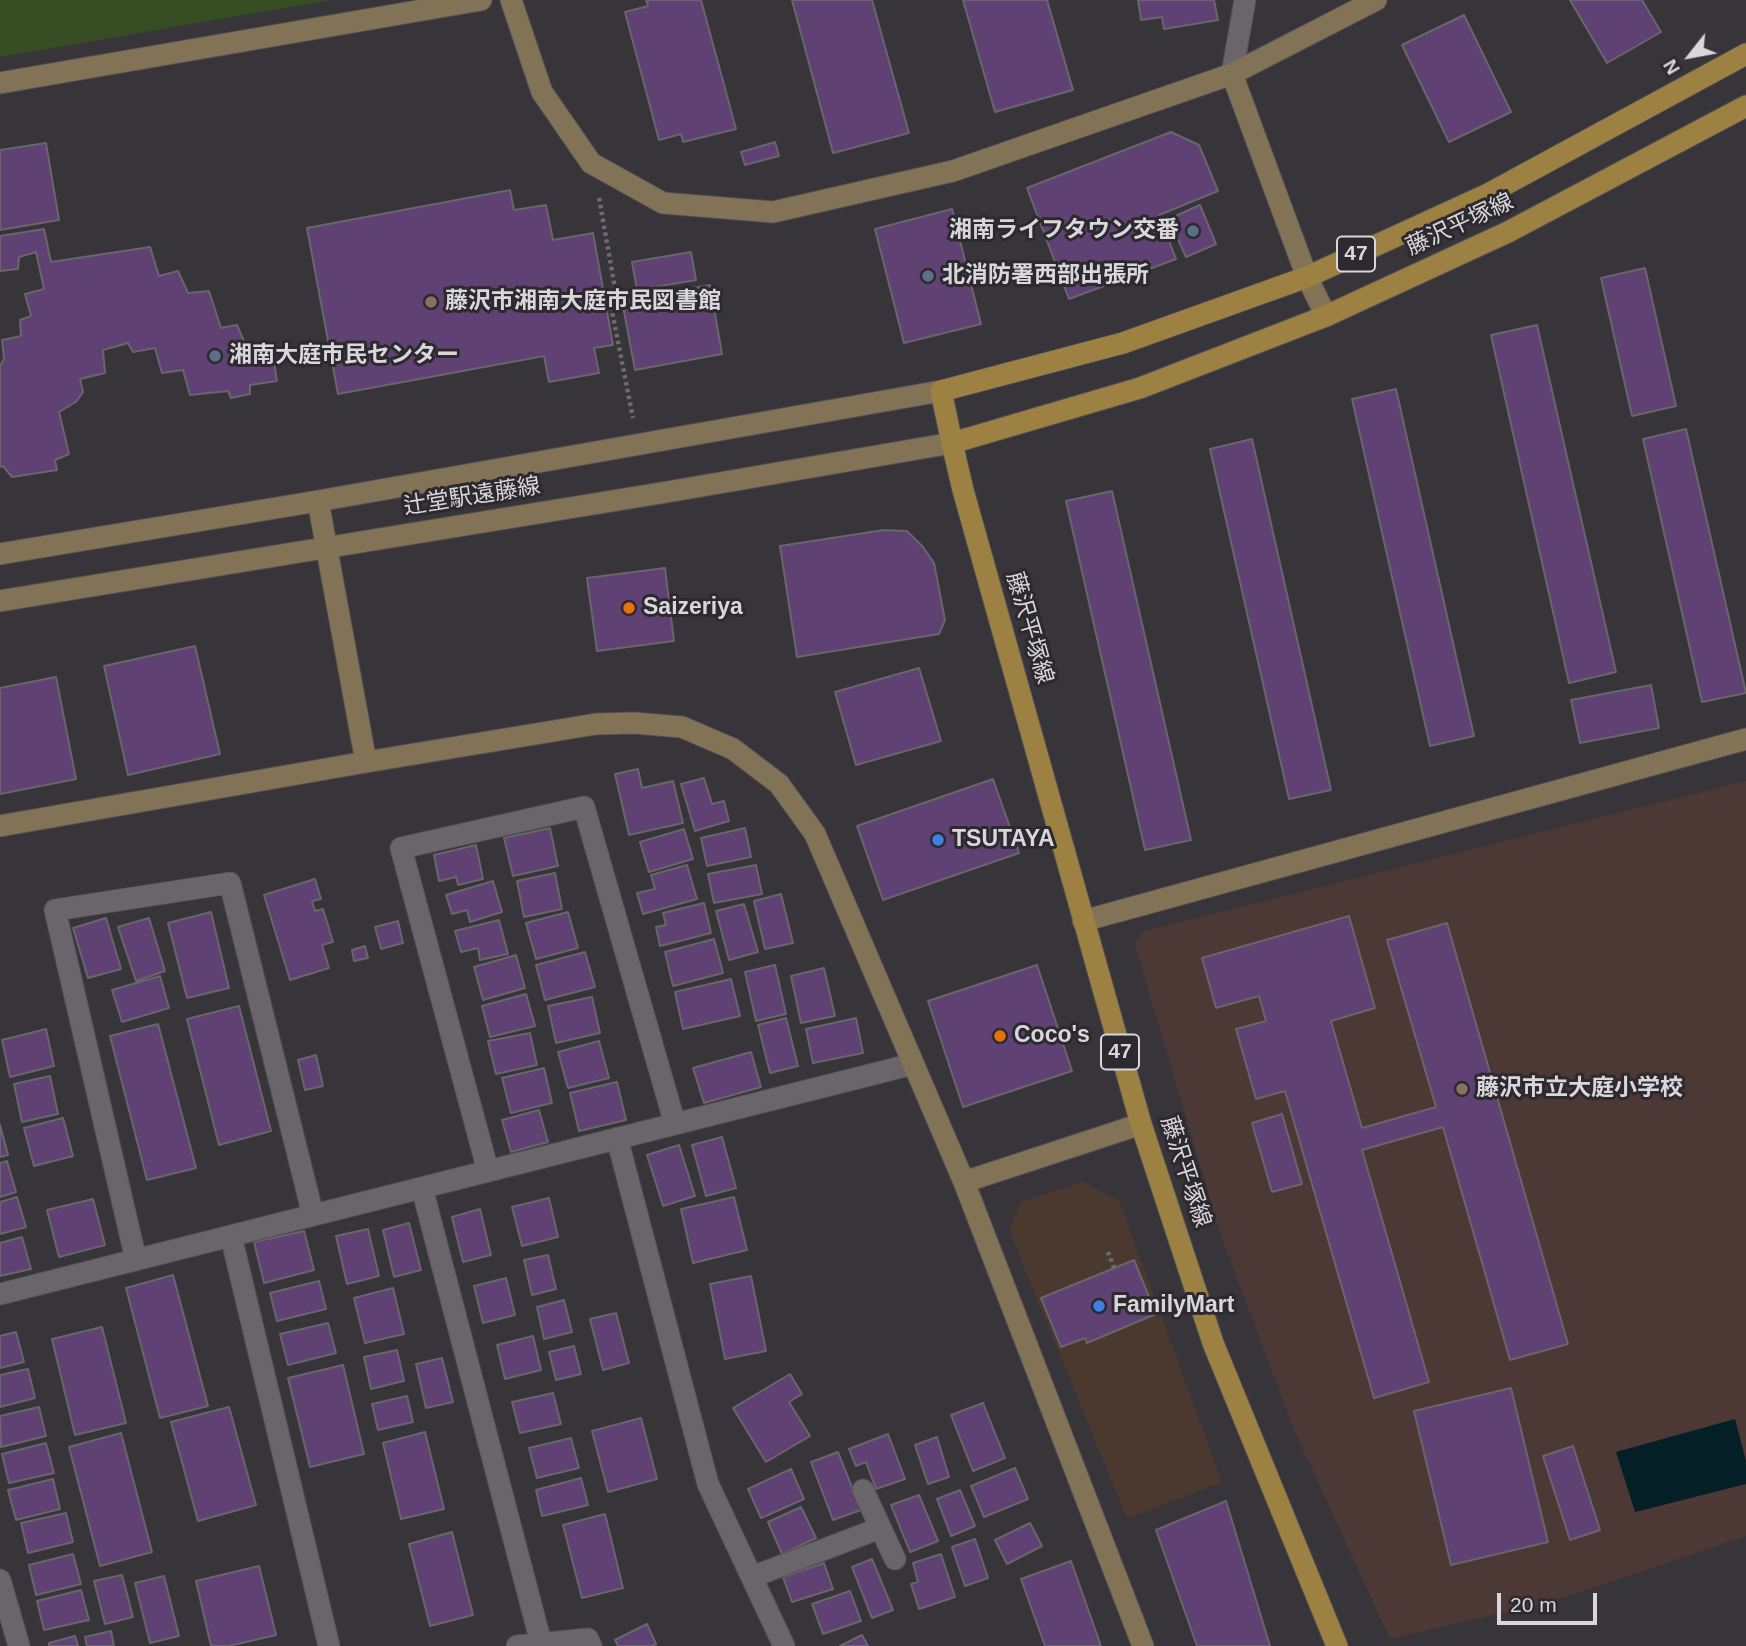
<!DOCTYPE html>
<meta charset="utf-8">
<style>
body{margin:0}
#map{position:relative;width:1746px;height:1646px;overflow:hidden;background:#37343a;font-family:Helvetica,sans-serif}
canvas{display:block}
.north{position:absolute;left:1655px;top:21px;width:70px;height:70px;-webkit-text-stroke:5px #2d2a2f;paint-order:stroke;rotate:239deg;font-size:19px;font-weight:700;line-height:28px;text-align:center;color:#d9d7db}
.north::after{content:'';display:block;margin:auto;width:24px;height:32px;background:#d9d7db;clip-path:polygon(50% 0,100% 100%,50% 72%,0 100%)}
.scale{position:absolute;left:1497px;top:1593px;width:100px;height:32px;box-sizing:border-box;border:4px solid #d9d7db;border-top:0;padding-left:9px;font-size:21px;line-height:24px;white-space:nowrap;color:#d9d7db;-webkit-text-stroke:5px #2d2a2f;paint-order:stroke}
</style>
<div id="map">
<canvas width="1746" height="1646"></canvas>
<div class="north">N</div>
<div class="scale">20 m</div>
</div>
<script>
const g = document.querySelector('canvas').getContext('2d');
g.lineJoin = 'round';
function paint(path, color) { g.fillStyle = color; g.fill(path, 'evenodd'); }
const shape = rows => new Path2D(rows.map(r => 'M' + r).join(''));
function trace(path, color, width, dash) { g.strokeStyle = color; g.lineWidth = width; g.lineCap = dash ? 'butt' : 'round'; g.setLineDash(dash || []); g.stroke(path); }
function drawText(font, color, halo, rows, align = 'center') {
  g.font = font + ' Helvetica,"Noto Sans JP",sans-serif'; g.lineWidth = 6; g.setLineDash([]); g.textBaseline = 'middle'; g.strokeStyle = halo; g.fillStyle = color; for (const [text, x, y, turn = 0] of rows) {
    g.save(); g.translate(x, y); g.rotate((+turn || 0) * Math.PI / 180); g.textAlign = isNaN(turn) ? turn : align; if (halo) g.strokeText(text, 0, 0); g.fillText(text, 0, 0); g.restore();
  }
}
paint(shape([
 [1082,1182,1119,1200,1222,1482,1127,1519,1009,1230,1021,1202]
]), '#4b392f');
paint(shape([
 [1746,781,1746,1536,1553,1601,1390,1639,1294,1430,1221,1236,1134,942,1145,931]
]), '#4c3834');
paint(shape([
 [0,0,331,0,0,57]
]), '#374e24');
paint(shape([
 [1735,1419,1746,1461,1746,1484,1635,1512,1616,1452]
]), '#051f26');
const building = shape([
 [646,0,701,0,736,129,683,142,681,134,659,140,625,12,648,6,646,0],
 [792,0,872,0,909,133,833,153,792,0],
 [963,0,1047,0,1073,90,995,112,963,0],
 [1138,0,1214,0,1218,20,1164,29,1162,17,1141,20,1138,0],
 [1570,0,1642,0,1661,32,1607,63,1570,0],
 [1464,15,1511,112,1449,142,1402,45,1464,15],
 [1171,132,1199,145,1218,191,1159,215,1176,259,1069,299,1027,188,1171,132],
 [775,142,779,156,745,165,741,152,775,142],
 [46,143,59,220,0,230,0,150,46,143],
 [510,190,514,210,546,205,553,240,593,233,613,345,594,348,599,373,549,382,544,356,338,394,307,228,510,190],
 [1200,205,1216,244,1186,257,1169,219,1200,205],
 [952,209,981,324,904,343,875,229,952,209],
 [44,229,51,262,150,247,159,276,178,271,188,293,209,291,221,328,237,325,246,346,271,344,277,381,250,385,250,394,231,398,228,391,190,395,183,370,162,373,155,348,133,352,128,343,103,350,105,373,80,379,83,392,76,402,59,412,69,454,55,460,57,470,12,477,3,466,0,467,0,366,4,359,2,340,21,336,20,320,31,316,25,294,44,289,36,252,19,257,18,269,0,271,0,236,44,229],
 [691,252,696,280,637,290,632,262,691,252],
 [1645,268,1676,406,1632,416,1601,278,1645,268],
 [710,285,722,354,635,370,622,301,710,285],
 [1537,325,1616,672,1569,683,1491,335,1537,325],
 [1396,389,1474,736,1430,746,1352,399,1396,389],
 [1686,429,1746,693,1702,702,1643,439,1686,429],
 [1252,439,1331,790,1289,799,1210,449,1252,439],
 [1112,491,1191,840,1145,850,1066,501,1112,491],
 [884,530,907,531,923,547,934,563,945,620,939,634,797,657,780,546,884,530],
 [665,568,674,641,597,651,587,578,665,568],
 [195,646,220,754,128,775,104,666,195,646],
 [919,668,941,741,856,765,835,692,919,668],
 [56,677,76,779,0,794,0,688,56,677],
 [1651,685,1659,728,1580,743,1571,700,1651,685],
 [638,769,642,788,673,781,683,823,629,835,615,774,638,769],
 [704,778,712,804,724,801,729,821,695,831,681,784,704,778],
 [993,779,1019,853,883,900,857,826,993,779],
 [550,828,558,866,513,876,504,838,550,828],
 [745,828,751,857,707,866,701,838,745,828],
 [684,829,693,859,649,872,640,842,684,829],
 [476,845,483,879,458,885,456,877,439,881,434,855,476,845],
 [687,865,697,899,643,914,637,893,655,889,651,875,687,865],
 [756,865,762,894,714,903,708,874,756,865],
 [555,873,562,909,524,917,517,881,555,873],
 [315,879,321,899,312,901,315,911,323,909,333,942,322,945,329,968,290,980,264,895,315,879],
 [493,881,502,912,470,922,467,910,452,914,446,895,493,881],
 [781,894,793,943,765,949,754,901,781,894],
 [704,903,711,933,660,946,656,927,666,925,663,913,704,903],
 [744,904,758,952,729,960,716,911,744,904],
 [211,912,229,988,187,998,168,923,211,912],
 [568,912,578,948,536,959,526,923,568,912],
 [1349,916,1375,1008,1331,1021,1362,1128,1436,1107,1387,940,1447,923,1568,1344,1510,1360,1443,1127,1362,1150,1429,1382,1374,1398,1285,1091,1256,1099,1236,1029,1266,1021,1259,996,1216,1008,1202,958,1349,916],
 [106,918,121,969,88,978,73,928,106,918],
 [149,918,165,971,136,981,118,927,149,918],
 [499,920,508,954,480,960,478,948,461,952,455,931,499,920],
 [398,921,403,943,381,949,375,927,398,921],
 [714,939,723,973,673,986,665,952,714,939],
 [365,946,368,958,354,961,352,950,365,946],
 [585,952,595,987,545,1000,536,965,585,952],
 [516,955,525,988,483,1000,474,967,516,955],
 [775,965,786,1014,756,1021,745,972,775,965],
 [1037,965,1072,1071,963,1107,928,1001,1037,965],
 [824,968,835,1016,801,1023,791,976,824,968],
 [160,976,169,1008,122,1022,112,990,160,976],
 [731,979,740,1016,683,1029,675,992,731,979],
 [526,994,535,1026,490,1037,482,1006,526,994],
 [592,997,600,1033,556,1043,548,1006,592,997],
 [239,1006,271,1131,219,1145,187,1019,239,1006],
 [786,1018,798,1066,770,1073,758,1025,786,1018],
 [856,1018,863,1053,813,1063,806,1029,856,1018],
 [158,1024,196,1168,147,1180,110,1036,158,1024],
 [46,1029,54,1066,10,1077,2,1040,46,1029],
 [530,1033,537,1065,496,1074,488,1041,530,1033],
 [599,1041,609,1078,568,1088,558,1052,599,1041],
 [751,1052,761,1087,704,1103,693,1068,751,1052],
 [316,1055,323,1086,305,1090,298,1060,316,1055],
 [544,1068,552,1103,511,1113,502,1078,544,1068],
 [50,1076,58,1114,22,1122,14,1084,50,1076],
 [617,1082,626,1120,579,1131,570,1093,617,1082],
 [539,1110,548,1142,511,1152,502,1120,539,1110],
 [1282,1114,1302,1184,1272,1192,1252,1123,1282,1114],
 [63,1118,73,1156,34,1166,24,1128,63,1118],
 [0,1125,8,1155,0,1157,0,1125],
 [722,1137,736,1188,706,1196,692,1145,722,1137],
 [679,1145,695,1196,663,1206,647,1155,679,1145],
 [7,1161,16,1192,0,1197,0,1163,7,1161],
 [17,1197,26,1227,0,1234,0,1202,17,1197],
 [734,1197,747,1250,693,1263,681,1209,734,1197],
 [549,1198,558,1237,522,1246,512,1207,549,1198],
 [93,1199,105,1245,59,1257,47,1210,93,1199],
 [480,1209,491,1255,463,1262,452,1217,480,1209],
 [409,1223,421,1270,394,1277,383,1230,409,1223],
 [368,1229,379,1276,347,1284,336,1236,368,1229],
 [304,1231,314,1270,264,1283,254,1242,304,1231],
 [22,1237,31,1269,0,1276,0,1243,22,1237],
 [548,1255,556,1289,532,1295,524,1260,548,1255],
 [1134,1260,1156,1314,1087,1343,1085,1338,1061,1347,1041,1298,1134,1260],
 [173,1275,208,1406,160,1418,126,1288,173,1275],
 [751,1276,766,1351,725,1359,710,1284,751,1276],
 [506,1278,515,1315,483,1323,474,1286,506,1278],
 [319,1281,326,1309,277,1321,270,1293,319,1281],
 [393,1288,404,1334,365,1343,354,1298,393,1288],
 [564,1300,572,1332,544,1339,537,1307,564,1300],
 [616,1313,629,1363,603,1370,590,1319,616,1313],
 [328,1323,336,1353,288,1365,280,1334,328,1323],
 [102,1327,126,1423,75,1435,52,1339,102,1327],
 [16,1332,24,1362,0,1368,0,1336,16,1332],
 [533,1336,541,1370,505,1379,497,1345,533,1336],
 [574,1346,581,1374,556,1380,549,1352,574,1346],
 [397,1350,404,1381,371,1389,364,1357,397,1350],
 [442,1358,453,1402,426,1408,416,1364,442,1358],
 [343,1365,364,1454,310,1467,288,1378,343,1365],
 [28,1369,35,1398,0,1407,0,1375,28,1369],
 [790,1374,802,1394,789,1402,810,1436,766,1462,733,1408,790,1374],
 [1511,1388,1548,1542,1451,1565,1414,1411,1511,1388],
 [553,1393,561,1424,520,1433,512,1402,553,1393],
 [407,1396,413,1422,378,1430,372,1404,407,1396],
 [983,1403,1005,1458,973,1471,951,1415,983,1403],
 [39,1407,46,1436,1,1447,0,1416,39,1407],
 [229,1407,256,1505,198,1521,171,1422,229,1407],
 [641,1418,657,1479,608,1492,592,1431,641,1418],
 [425,1432,444,1509,401,1519,383,1443,425,1432],
 [121,1433,152,1552,100,1566,69,1447,121,1433],
 [888,1434,905,1479,876,1489,866,1462,856,1466,849,1449,888,1434],
 [937,1437,949,1477,928,1484,915,1445,937,1437],
 [571,1438,579,1468,537,1478,529,1448,571,1438],
 [46,1443,54,1473,9,1483,2,1454,46,1443],
 [1573,1446,1600,1530,1570,1540,1543,1456,1573,1446],
 [838,1452,861,1510,833,1520,811,1462,838,1452],
 [1015,1468,1028,1499,984,1517,971,1486,1015,1468],
 [791,1469,804,1499,761,1518,748,1489,791,1469],
 [581,1478,588,1505,542,1516,536,1490,581,1478],
 [53,1479,60,1509,16,1520,8,1490,53,1479],
 [960,1490,975,1526,951,1536,937,1499,960,1490],
 [919,1495,938,1541,910,1552,891,1505,919,1495],
 [1226,1501,1270,1646,1197,1646,1156,1530,1226,1501],
 [801,1507,816,1538,782,1554,768,1522,801,1507],
 [66,1513,73,1542,28,1553,21,1523,66,1513],
 [605,1514,623,1588,582,1598,563,1525,605,1514],
 [1030,1523,1042,1546,1007,1564,995,1540,1030,1523],
 [452,1532,473,1615,430,1626,409,1544,452,1532],
 [975,1539,988,1578,965,1586,952,1547,975,1539],
 [73,1554,81,1584,36,1595,29,1565,73,1554],
 [941,1554,955,1597,919,1609,911,1584,918,1582,913,1563,941,1554],
 [872,1559,893,1610,872,1618,852,1567,872,1559],
 [1071,1561,1101,1646,1045,1646,1021,1579,1071,1561],
 [824,1563,833,1589,792,1602,783,1577,824,1563],
 [259,1566,276,1635,229,1646,211,1646,196,1581,259,1566],
 [122,1575,133,1617,105,1624,94,1581,122,1575],
 [164,1576,179,1636,150,1643,135,1583,164,1576],
 [81,1590,89,1620,44,1630,37,1601,81,1590],
 [850,1591,861,1621,823,1634,812,1604,850,1591],
 [647,1624,656,1644,652,1646,618,1646,615,1640,647,1624],
 [111,1631,114,1646,87,1646,85,1637,111,1631],
 [862,1635,868,1646,840,1646,862,1635],
 [75,1636,78,1646,49,1646,49,1643,75,1636]
]);
paint(building, '#5f4173');
trace(building, '#69656c', 2);
const street = shape([
 [1232,74,1245,0],
 [617,1138,708,1484,784,1646],
 [488,1171,401,848,584,807,675,1124],
 [422,1188,541,1643],
 [231,1236,329,1646],
 [136,1260,55,910,230,883,313,1215],
 [0,1294,913,1064],
 [863,1490,895,1559],
 [752,1577,880,1528],
 [0,1580,19,1646],
 [517,1646,588,1639,591,1646]
]);
const secondary = shape([
 [511,0,542,92,591,163,663,203,773,212,953,171,1232,74,1376,0],
 [1232,74,1307,277,1326,316],
 [0,83,481,0],
 [318,501,366,762],
 [0,554,318,501,941,391],
 [0,601,661,493,952,443],
 [0,826,366,762,596,724,634,723,682,727,733,749,779,784,815,834,964,1182,1143,1646],
 [1083,921,1746,739],
 [964,1182,1141,1124]
]);
const primary = shape([
 [952,443,1140,388,1326,316,1508,232,1746,106],
 [1337,1646,1213,1343,1141,1124,963,490,952,443,941,391,1123,343,1307,277,1488,194,1746,54]
]);
trace(street, '#535055', 23);
trace(secondary, '#535055', 23);
trace(primary, '#535055', 23);
trace(shape([
 [599,198,615,288,609,296,633,418],
 [1108,1252,1114,1268]
]), '#6d6b70', 4.5, [3.5, 3.5]);
trace(street, '#69656b', 21);
trace(secondary, '#827357', 21);
trace(primary, '#9c8143', 21);
for (const [x, y, r, color] of [
 [1193,231,7,"#5c6f8a"],
 [928,276,7,"#5c6f8a"],
 [431,302,7,"#8d6e63"],
 [215,356,7,"#5c6f8a"],
 [629,608,7,"#e8710a"],
 [938,840,7,"#3f7fe0"],
 [1000,1036,7,"#e8710a"],
 [1462,1089,7,"#8d6e63"],
 [1099,1306,7,"#3f7fe0"]
]) { const dot = new Path2D(); dot.arc(x, y, r, 0, 2 * Math.PI); g.fillStyle = color; g.fill(dot); trace(dot, '#2d2a2f', 2.5); }
for (const [x, y, w] of [
 [1356,254,38],
 [1120,1052,38]
]) { const box = new Path2D(); box.roundRect(x - w / 2, y - 17.5, w, 35, 5); g.fillStyle = '#2d2a2f'; g.fill(box); trace(box, '#d9d7db', 2); }
drawText('bold 21px', '#d9d7db', null, [
 ["47",1356,254],
 ["47",1120,1052]
]);
drawText('23px', '#d9d7db', '#2d2a2f', [
 ["藤沢平塚線",1460,225,-25],
 ["辻堂駅遠藤線",472,497,-9],
 ["藤沢平塚線",1029,628,74],
 ["藤沢平塚線",1185,1172,72]
]);
drawText('bold 23px', '#d9d7db', '#2d2a2f', [
 ["湘南ライフタウン交番",1179,231,"right"],
 ["北消防署西部出張所",942,276],
 ["藤沢市湘南大庭市民図書館",445,302],
 ["湘南大庭市民センター",229,356],
 ["Saizeriya",643,608],
 ["TSUTAYA",952,840],
 ["Coco's",1014,1036],
 ["藤沢市立大庭小学校",1476,1089],
 ["FamilyMart",1113,1306]
], 'left');
</script>
